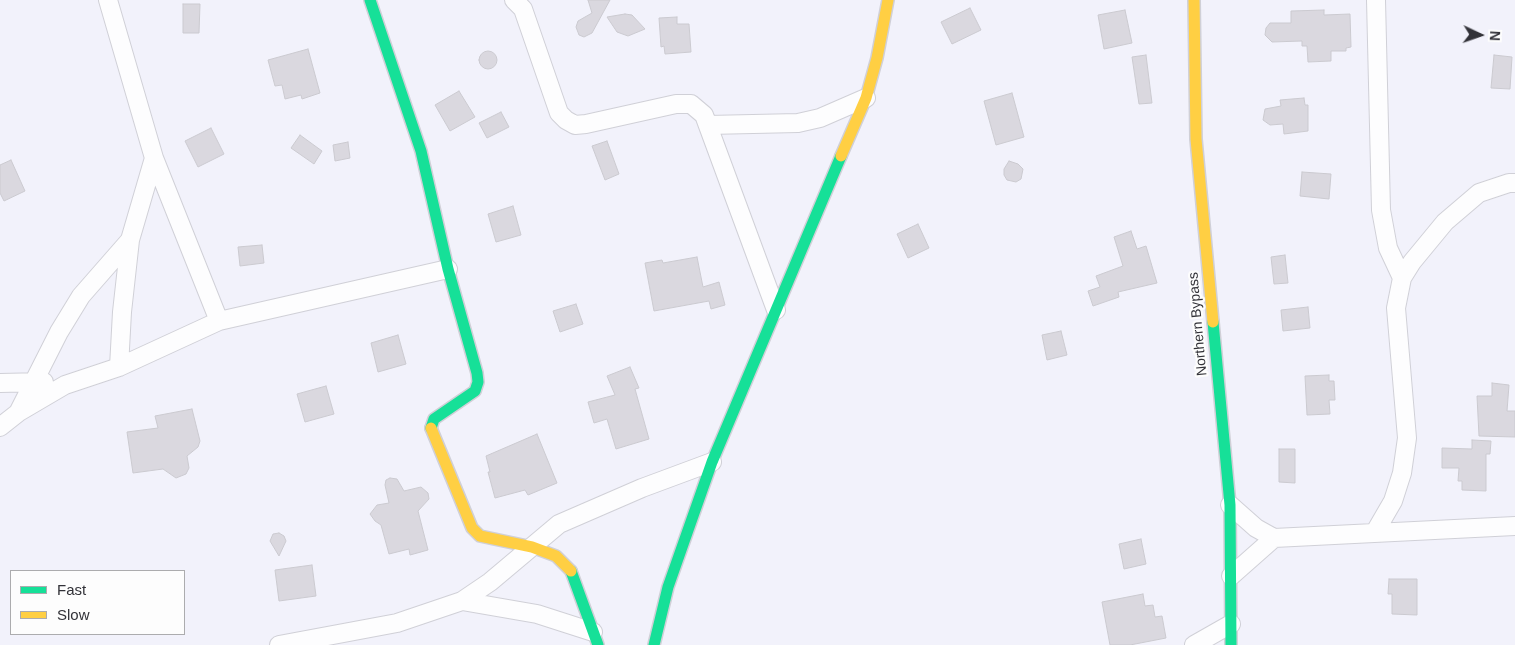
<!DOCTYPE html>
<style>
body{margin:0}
#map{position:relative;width:1515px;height:645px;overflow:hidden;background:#f2f2fb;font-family:Helvetica,sans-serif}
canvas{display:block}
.legend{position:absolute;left:10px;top:570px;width:175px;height:65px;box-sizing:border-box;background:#fdfdfd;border:1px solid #acacae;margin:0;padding:6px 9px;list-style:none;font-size:15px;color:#323238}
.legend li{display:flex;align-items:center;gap:10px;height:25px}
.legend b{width:25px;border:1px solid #acacae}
.north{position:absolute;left:1455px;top:10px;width:50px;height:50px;-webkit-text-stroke:4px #fdfdfd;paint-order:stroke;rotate:93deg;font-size:14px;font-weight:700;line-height:20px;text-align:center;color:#323238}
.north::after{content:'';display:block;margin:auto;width:18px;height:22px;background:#323238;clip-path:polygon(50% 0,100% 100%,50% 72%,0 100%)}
</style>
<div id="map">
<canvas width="1515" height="645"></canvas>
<ul class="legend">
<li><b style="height:6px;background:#16e098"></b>Fast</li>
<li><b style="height:6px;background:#ffcf43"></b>Slow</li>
</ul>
<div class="north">N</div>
</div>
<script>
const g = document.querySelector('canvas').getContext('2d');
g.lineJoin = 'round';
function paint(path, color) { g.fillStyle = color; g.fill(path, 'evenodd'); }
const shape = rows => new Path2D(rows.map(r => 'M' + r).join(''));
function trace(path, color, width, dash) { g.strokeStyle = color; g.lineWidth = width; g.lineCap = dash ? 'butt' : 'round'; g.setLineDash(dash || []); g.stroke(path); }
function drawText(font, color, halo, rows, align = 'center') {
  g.font = font + ' Helvetica,sans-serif'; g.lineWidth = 4.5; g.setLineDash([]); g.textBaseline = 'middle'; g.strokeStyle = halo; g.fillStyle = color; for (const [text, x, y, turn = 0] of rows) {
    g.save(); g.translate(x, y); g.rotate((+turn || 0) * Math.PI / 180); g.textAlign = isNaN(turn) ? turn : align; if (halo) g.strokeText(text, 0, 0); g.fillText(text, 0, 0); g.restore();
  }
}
const building = shape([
 [588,0,610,0,592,33,584,37,579,35,576,27,578,21,592,13,588,0],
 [183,4,200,4,199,33,183,33,183,4],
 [970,8,981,30,952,44,941,22,970,8],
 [1125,10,1132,43,1104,49,1098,15,1125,10],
 [1324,10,1324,15,1350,14,1351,47,1346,48,1346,51,1331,51,1331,61,1308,62,1307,46,1302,46,1302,41,1272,42,1265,35,1266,28,1270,23,1291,23,1291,11,1324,10],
 [625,14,632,15,645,29,628,36,617,32,607,17,625,14],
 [677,17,677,24,689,24,691,52,665,54,664,46,661,47,659,18,677,17],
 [308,49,320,93,302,99,301,95,285,99,282,85,275,86,268,60,308,49],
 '479 60a9 9 0 1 1 18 0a9 9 0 1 1-18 0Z',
 [1146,55,1152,103,1139,104,1132,57,1146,55],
 [1494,55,1512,57,1510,89,1491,88,1494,55],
 [459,91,475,117,450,131,435,105,459,91],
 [1012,93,1024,137,996,145,984,101,1012,93],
 [1304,98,1305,105,1308,105,1308,131,1284,134,1283,124,1270,125,1263,120,1265,109,1281,106,1280,100,1304,98],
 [501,112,509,127,487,138,479,123,501,112],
 [211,128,224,154,198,167,185,141,211,128],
 [300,135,322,151,314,164,291,148,300,135],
 [607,141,619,174,605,180,592,146,607,141],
 [348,142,350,158,335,161,333,145,348,142],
 [11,160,25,191,4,201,0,193,0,165,11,160],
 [1009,161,1018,164,1023,169,1021,179,1016,182,1007,180,1004,175,1004,169,1009,161],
 [1302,172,1331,174,1329,199,1300,196,1302,172],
 [513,206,521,235,496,242,488,214,513,206],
 [918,224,929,248,908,258,897,234,918,224],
 [1131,231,1137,249,1146,246,1157,283,1118,292,1119,297,1093,306,1088,291,1100,287,1096,276,1123,266,1114,237,1131,231],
 [262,245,264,263,240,266,238,247,262,245],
 [1285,255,1288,283,1274,284,1271,257,1285,255],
 [697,257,703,287,719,282,725,305,711,309,709,301,654,311,645,263,662,260,663,263,697,257],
 [576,304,583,324,560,332,553,311,576,304],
 [1308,307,1310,328,1283,331,1281,310,1308,307],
 [1061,331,1067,355,1047,360,1042,335,1061,331],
 [398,335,406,364,378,372,371,343,398,335],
 [630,367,639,388,635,389,649,439,616,449,607,419,594,423,588,402,615,395,607,376,630,367],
 [1329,375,1329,381,1334,381,1335,400,1329,400,1330,414,1307,415,1305,376,1329,375],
 [1492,383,1509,385,1507,411,1515,411,1515,437,1479,436,1477,396,1492,396,1492,383],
 [326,386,334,414,305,422,297,394,326,386],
 [192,409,200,441,198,447,187,456,189,468,186,474,176,478,163,469,133,473,127,432,158,428,155,416,192,409],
 [537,434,557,483,528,495,525,490,495,498,488,472,490,472,486,456,537,434],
 [1472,440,1491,441,1490,454,1486,454,1486,491,1462,490,1462,481,1458,481,1459,468,1442,468,1442,448,1472,449,1472,440],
 [1279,449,1295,449,1295,483,1279,482,1279,449],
 [390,478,397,479,404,491,421,487,428,493,429,499,418,511,428,550,410,555,409,549,389,554,381,525,375,521,370,514,377,505,389,503,385,485,386,480,390,478],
 [279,533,284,536,286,541,279,556,270,541,273,534,279,533],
 [1141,539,1146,564,1124,569,1119,544,1141,539],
 [312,565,316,596,279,601,275,570,312,565],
 [1389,579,1417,579,1417,615,1392,614,1392,594,1388,594,1389,579],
 [1143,594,1145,606,1153,605,1155,617,1162,616,1166,638,1130,645,1110,645,1102,602,1143,594]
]);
paint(building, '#dad8df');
trace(building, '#cbcad0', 1);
const street = shape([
 [108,0,154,158,219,321],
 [514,0,523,9,559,113,566,120,575,125,586,124,676,104,691,104,704,115,776,310],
 [1376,0,1381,210,1388,248,1402,278],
 [708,125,798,123,820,118,866,98],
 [119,367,122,312,130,240,154,158],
 [0,383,44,382],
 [19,411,59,332,81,296,130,240],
 [0,427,19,412,65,385,119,367,219,321,448,269],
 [1230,505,1256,528,1274,538,1515,526],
 [1375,532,1393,501,1402,473,1407,438,1396,308,1402,278,1412,262,1445,222,1479,193,1509,183,1515,183],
 [1231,576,1274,538],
 [462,601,537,614,593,632],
 [279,645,397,623,462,601,490,582,559,524,642,488,712,462],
 [1194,645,1231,624]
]);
const fast = shape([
 [370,0,421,151,448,269,477,373,478,382,475,391,434,419,431,428],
 [1213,322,1230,505,1231,645],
 [571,571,598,645],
 [654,645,668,587,712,462,841,156]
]);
const slow = shape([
 [1194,0,1196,139,1213,322],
 [841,156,866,98,877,58,888,0],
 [431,428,472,528,480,536,532,547,556,556,571,571]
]);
trace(street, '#d0d0d7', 20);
trace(fast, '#d0d0d7', 14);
trace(slow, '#d0d0d7', 14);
trace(street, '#fdfdfe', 18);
trace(fast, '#16e098', 11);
trace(slow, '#ffcf43', 11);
drawText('14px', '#323238', '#fdfdfd', [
 ["Northern Bypass",1198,324,-95]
]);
</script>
